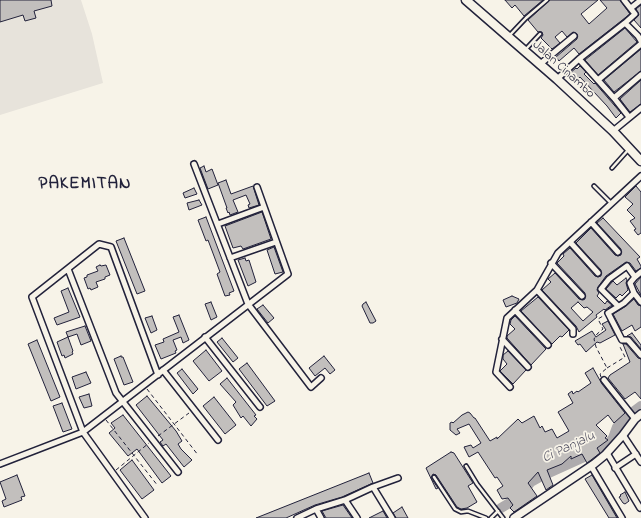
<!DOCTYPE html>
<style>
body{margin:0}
canvas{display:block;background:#f7f3e8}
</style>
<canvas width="641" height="518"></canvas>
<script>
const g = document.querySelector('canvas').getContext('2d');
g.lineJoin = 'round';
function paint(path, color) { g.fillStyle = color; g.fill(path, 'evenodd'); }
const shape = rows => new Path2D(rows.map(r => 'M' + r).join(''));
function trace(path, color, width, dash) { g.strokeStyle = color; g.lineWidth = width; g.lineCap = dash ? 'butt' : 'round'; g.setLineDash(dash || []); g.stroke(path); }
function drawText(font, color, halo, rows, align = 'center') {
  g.font = font + ' "Indie Flower",sans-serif'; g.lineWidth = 3.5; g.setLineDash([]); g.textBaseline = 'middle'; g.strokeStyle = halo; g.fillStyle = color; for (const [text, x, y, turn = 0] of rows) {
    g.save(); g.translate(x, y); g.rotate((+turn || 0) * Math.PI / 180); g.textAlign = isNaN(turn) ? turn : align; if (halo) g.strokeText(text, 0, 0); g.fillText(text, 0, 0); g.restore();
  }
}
paint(shape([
 [0,0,81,0,92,34,103,83,0,115]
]), '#e7e3db');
trace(shape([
 [501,508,516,499,531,482,540,477,604,448,613,438,617,427,625,418,641,406]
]), '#aeabad', 10);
const building = shape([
 [0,0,51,0,52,6,34,11,36,18,25,21,23,15,0,22,0,0],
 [505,0,543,0,524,16,515,5,512,8,505,0],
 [550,0,598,0,581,14,589,24,607,8,600,0,620,0,630,14,579,54,574,48,559,61,556,57,577,39,577,34,573,32,567,37,562,31,555,37,560,43,552,49,541,38,543,35,542,32,538,32,528,20,550,0],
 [641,5,641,28,634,20,639,15,636,9,641,5],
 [625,28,637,42,598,75,585,60,625,28],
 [641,49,641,71,614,92,604,80,641,49],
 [580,66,586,72,584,74,594,84,595,83,621,113,616,118,607,106,580,77,577,80,570,73,576,68,577,69,580,66],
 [641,80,641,104,630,112,620,99,641,80],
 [204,166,206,172,212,169,218,185,208,189,200,168,204,166],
 [226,180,231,194,253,186,259,205,249,208,248,205,250,204,246,195,233,200,238,212,230,215,229,212,228,213,226,208,227,208,218,183,226,180],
 [636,186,641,192,641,233,638,235,634,230,636,229,630,221,635,218,627,210,633,204,625,197,636,186],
 [194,188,197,194,185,198,183,193,194,188],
 [199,200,202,205,189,210,187,203,199,200],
 [262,212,271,239,243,249,241,246,233,248,225,226,262,212],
 [206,217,234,291,229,293,230,295,225,296,217,274,220,272,208,240,206,241,198,220,206,217],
 [603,218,640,257,637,259,641,266,641,268,636,271,630,263,626,262,606,276,598,287,597,290,599,293,597,296,605,304,607,301,612,305,605,310,604,309,596,315,597,317,579,332,576,326,542,290,551,282,548,279,555,273,579,299,583,300,585,299,585,293,557,263,564,256,563,254,570,248,595,276,598,277,601,276,601,270,576,243,591,228,615,255,618,256,621,255,621,249,597,223,603,218],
 [578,302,584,308,587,307,593,312,583,321,571,308,578,302],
 [124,238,145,291,137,294,116,241,124,238],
 [274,247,283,272,275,274,267,250,274,247],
 [245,258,246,261,249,260,256,282,248,286,238,260,245,258],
 [100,265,101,266,106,265,110,275,105,277,105,279,96,282,98,287,91,290,90,288,88,289,84,278,87,277,87,275,98,271,96,267,100,265],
 [641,277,641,295,635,284,641,277],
 [626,278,627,280,626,283,628,290,622,296,620,294,616,298,606,289,613,281,617,285,626,278],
 [68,288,80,317,57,325,54,318,69,312,61,291,68,288],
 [512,296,519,299,517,303,506,307,503,300,512,296],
 [538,297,569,330,562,337,560,336,552,344,521,311,538,297],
 [634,299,638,305,641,306,641,327,635,331,632,325,622,331,613,314,626,306,634,299],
 [211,302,217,317,211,320,205,304,211,302],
 [366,302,376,321,373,323,370,323,362,306,363,304,366,302],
 [263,305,274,318,268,323,257,309,263,305],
 [179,315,189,340,183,343,181,337,173,340,177,350,175,351,176,353,161,359,155,345,164,342,163,339,179,332,173,317,179,315],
 [152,316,157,330,151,333,145,318,152,316],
 [515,316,546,349,531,365,507,338,507,336,515,329,510,324,511,320,515,316],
 [608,321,615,335,600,343,597,342,586,352,580,344,578,345,575,341,592,331,596,337,606,330,602,324,608,321],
 [85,326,91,341,81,345,77,334,68,337,66,332,85,326],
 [632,333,641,345,641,349,631,337,627,336,632,333],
 [68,337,73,351,72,352,73,354,65,358,64,355,62,356,57,342,68,337],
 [222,338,238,358,233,362,217,342,222,338],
 [37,340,60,397,51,401,28,344,37,340],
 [623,344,626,344,638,358,641,359,641,399,635,392,625,399,608,378,610,375,630,362,623,344],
 [206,350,222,371,209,381,193,361,206,350],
 [508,351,526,370,513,384,500,371,507,364,503,359,503,355,508,351],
 [121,356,121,357,123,357,133,382,124,385,114,359,121,356],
 [324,356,335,370,330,374,325,368,315,376,309,368,324,356],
 [247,363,275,401,267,406,239,369,247,363],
 [593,368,602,384,625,413,614,423,608,415,596,425,607,436,605,438,608,440,597,448,600,453,591,460,587,463,582,454,571,459,571,456,562,464,547,470,553,485,546,490,538,472,528,483,537,496,514,512,510,508,513,505,508,498,502,499,497,490,503,486,497,477,495,478,478,452,469,457,464,447,471,445,473,448,481,443,469,424,457,429,460,433,456,435,450,430,450,423,452,422,453,423,462,415,468,412,470,413,474,418,475,418,490,441,497,437,497,439,518,419,522,423,534,416,540,428,542,426,545,432,552,429,557,438,569,431,558,412,573,403,568,394,572,391,573,394,577,391,578,392,591,383,585,373,593,368],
 [182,369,198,389,193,394,177,373,182,369],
 [86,372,91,383,76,389,72,377,86,372],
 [227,378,256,415,254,416,257,419,251,426,243,416,241,418,233,405,236,402,220,384,227,378],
 [89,394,92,406,84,408,79,397,89,394],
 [147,396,176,431,182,441,178,444,181,449,192,460,184,467,166,444,163,446,160,442,163,440,136,405,147,396],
 [214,397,236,425,225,434,203,406,214,397],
 [62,403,72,429,63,432,53,406,62,403],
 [123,415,171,476,162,483,137,449,128,456,109,433,115,428,111,423,123,415],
 [451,452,454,453,473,483,468,486,477,502,467,508,461,509,457,507,436,475,433,474,431,478,438,488,436,489,426,468,451,452],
 [132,460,154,490,142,499,120,470,132,460],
 [369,473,373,483,342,497,315,505,286,518,256,518,369,473],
 [17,475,25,496,21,497,22,500,4,507,2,501,6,499,0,482,17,475],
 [592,475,617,518,609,518,585,479,592,475],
 [625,492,629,501,625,504,623,503,619,497,621,496,620,495,625,492],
 [343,505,352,518,326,518,322,511,343,505],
 [402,507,408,518,396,518,393,513,402,507],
 [383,511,387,518,369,518,383,511]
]);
paint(building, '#c2bfbd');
trace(building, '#22223b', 1);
const lane = shape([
 [509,36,526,18,547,0],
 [526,49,540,34],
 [612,168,629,149],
 [594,186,611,203],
 [466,466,477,484,503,518],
 [434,477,455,509,461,512,468,511,486,518],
 [491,518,498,511]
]);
const street = shape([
 [624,0,635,14,625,23],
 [631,8,641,0],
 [579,59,614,98,629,117],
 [539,65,574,36],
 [557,79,579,59,625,23,638,36,641,41],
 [598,80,641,44],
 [614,98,641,75],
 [613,131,641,108],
 [194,164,248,304,311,387,321,378],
 [591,222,618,252],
 [218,224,264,207],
 [570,242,598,273],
 [230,258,276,242],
 [551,263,582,296],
 [68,269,116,393,178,472],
 [641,272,635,277,630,283,634,293,641,302],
 [537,290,573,329,573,334],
 [634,293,624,303,608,313,622,340,628,340,641,355],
 [618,306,601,289,609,279,627,266,635,277],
 [515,310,548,345],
 [205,337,260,407],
 [502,339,528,367],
 [163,370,218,440],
 [604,380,635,419],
 [510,387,496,372,507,318,537,290,558,253,641,176],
 [623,435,641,462],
 [607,453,640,508],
 [0,464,83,432,288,274,257,187],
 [591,466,622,518],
 [615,468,636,454],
 [373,487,398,478],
 [345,500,357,518],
 [316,509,321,518],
 [145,518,83,432,32,297,99,244,111,247,158,375],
 [297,518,316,509,345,500,373,487,392,518]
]);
const secondary = shape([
 [514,518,594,464,605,455,623,435,635,419,641,414]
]);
const primary = shape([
 [466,0,557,79,613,131,641,161]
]);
trace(lane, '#22223b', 5.5);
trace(street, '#22223b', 8);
trace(secondary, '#22223b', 10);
trace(primary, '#22223b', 11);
trace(shape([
 [607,368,625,357,619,345],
 [601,377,600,374,607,368,596,347,594,339,597,334,603,329,598,319,603,316],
 [147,389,198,455],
 [106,420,158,486],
 [158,436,189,413],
 [116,470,149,443]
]), '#22223b', 1, [4, 3]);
trace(lane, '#f7f3e8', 2.5);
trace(street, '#f7f3e8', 5);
trace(secondary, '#f7f3e8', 7);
trace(primary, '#f7f3e8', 8);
drawText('13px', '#22223b', '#f7f3e8', [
 ["Jalan Cinambo",563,70,42]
]);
drawText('italic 14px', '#535263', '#f7f3e8', [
 ["Ci Panjalu",569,448,-25]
]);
g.letterSpacing = '1px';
drawText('bold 17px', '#22223b', '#f7f3e8', [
 ["PAKEMITAN",85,185]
]);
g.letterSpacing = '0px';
</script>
